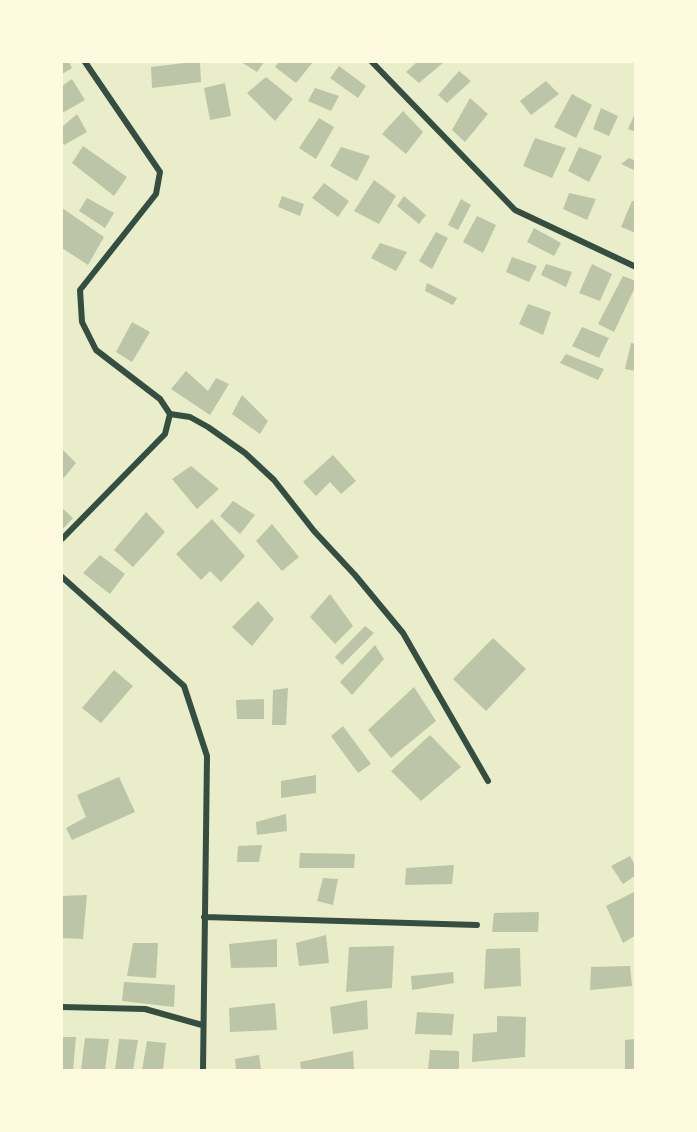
<!DOCTYPE html>
<style>
body{margin:0}
#map{position:relative;width:697px;height:1132px;overflow:hidden;background:#e9edc9;font-family:"Roboto Condensed",sans-serif}
canvas{display:block}
.frame{position:absolute;inset:0;border:63px solid #fefae0;pointer-events:none}
</style>
<div id="map">
<canvas width="697" height="1132"></canvas>
<div class="frame"></div>
</div>
<script>
const g = document.querySelector('canvas').getContext('2d');
g.lineJoin = 'round';
function paint(path, color) { g.fillStyle = color; g.fill(path, 'evenodd'); }
const shape = rows => new Path2D(rows.map(r => 'M' + r).join(''));
function trace(path, color, width, dash) { g.strokeStyle = color; g.lineWidth = width; g.lineCap = dash ? 'butt' : 'round'; g.setLineDash(dash || []); g.stroke(path); }
paint(shape([
 [62,62,69,62,72,68,62,74],
 [193,62,200,62,201,82,152,88,151,67],
 [241,62,264,62,257,72],
 [279,62,313,62,296,83,275,67],
 [417,62,444,62,419,83,406,72],
 [339,66,366,86,358,98,330,78],
 [459,71,471,81,447,103,438,95],
 [266,77,293,99,275,121,247,93],
 [72,79,85,100,62,113,62,86],
 [546,81,559,94,531,115,520,101],
 [225,83,231,116,210,120,204,88],
 [315,88,339,96,331,111,308,101],
 [572,94,592,105,576,138,554,127],
 [470,98,488,114,465,142,452,130],
 [601,108,618,116,609,136,593,129],
 [403,111,423,132,406,154,382,134],
 [636,111,636,132,628,129],
 [77,114,87,132,64,145,62,140,62,127],
 [319,118,334,127,316,159,299,148],
 [535,138,566,148,552,178,523,166],
 [83,146,127,177,114,196,72,163],
 [341,147,370,156,357,181,330,166],
 [579,147,602,156,589,182,568,171],
 [629,158,636,161,636,171,621,164],
 [374,180,396,196,379,224,354,211],
 [324,183,349,201,338,217,312,198],
 [569,193,596,199,587,220,563,209],
 [282,196,304,204,300,216,278,207],
 [404,196,426,215,419,224,397,206],
 [87,198,114,213,105,228,79,211],
 [461,199,471,205,458,230,448,225],
 [632,201,636,202,636,233,621,227],
 [62,208,104,237,88,265,62,248],
 [477,216,496,225,483,253,463,242],
 [534,228,561,243,554,256,527,242],
 [436,232,448,238,432,269,419,261],
 [380,243,407,252,396,271,371,258],
 [512,257,537,266,529,282,506,272],
 [546,264,572,272,566,287,541,275],
 [592,264,612,274,600,301,579,293],
 [623,276,636,281,636,285,614,332,598,324],
 [427,283,457,298,453,305,425,291],
 [528,304,551,312,543,335,519,324],
 [132,322,150,332,132,362,116,352],
 [582,327,609,338,599,358,572,346],
 [631,343,636,344,636,371,625,369],
 [566,354,604,369,598,380,560,363],
 [186,371,208,391,216,378,229,384,210,415,171,389],
 [242,395,268,421,260,434,232,414],
 [62,449,76,463,62,480],
 [333,455,356,481,341,494,330,482,316,496,303,482],
 [191,466,219,489,197,509,172,479],
 [233,501,255,515,240,534,220,516],
 [62,508,73,518,62,530],
 [146,512,165,532,133,567,114,550],
 [212,519,245,556,221,582,210,571,201,580,176,554],
 [272,524,299,557,282,571,256,541],
 [100,555,125,574,110,594,83,573],
 [330,594,353,626,335,644,310,617],
 [258,601,274,619,252,646,232,627],
 [365,626,374,633,342,665,335,657],
 [493,638,526,669,486,711,453,679],
 [375,645,384,659,352,695,340,682],
 [114,670,133,686,101,723,82,708],
 [414,687,436,721,391,758,368,730],
 [288,688,286,725,272,725,273,690],
 [264,699,264,719,237,719,236,700],
 [343,726,371,764,358,773,331,736],
 [430,735,461,767,421,801,391,771],
 [316,775,316,793,281,798,281,781],
 [119,777,135,812,72,840,66,828,86,817,77,795],
 [286,814,287,831,257,835,256,822],
 [262,845,259,862,237,862,238,846],
 [300,853,355,854,354,868,299,868],
 [630,856,636,867,636,875,623,884,611,866],
 [454,865,452,884,405,885,406,868],
 [323,878,338,879,333,905,317,901],
 [636,891,636,935,623,943,606,906],
 [87,895,83,939,62,938,62,896],
 [539,912,538,932,492,932,494,913],
 [326,935,329,963,299,966,296,943],
 [277,939,277,967,231,968,229,944],
 [133,943,158,943,156,978,127,976],
 [394,946,392,988,346,992,349,947],
 [520,948,521,986,484,989,486,949],
 [630,966,632,986,590,990,591,967],
 [453,972,454,983,412,990,411,976],
 [124,982,175,985,174,1007,122,1001],
 [367,1000,368,1029,333,1034,330,1007],
 [275,1003,277,1030,230,1032,229,1008],
 [417,1012,454,1014,452,1035,415,1034],
 [497,1016,526,1017,525,1057,472,1062,473,1034,497,1032],
 [62,1037,76,1037,73,1070,62,1070],
 [85,1038,109,1039,105,1070,81,1070],
 [119,1039,138,1040,133,1070,115,1070],
 [636,1039,636,1070,625,1070,625,1040],
 [147,1041,166,1043,163,1070,142,1070],
 [430,1050,459,1051,459,1070,428,1070],
 [353,1051,354,1070,301,1070,300,1062],
 [259,1055,261,1070,236,1070,235,1059]
]), '#bcc5a7');
trace(shape([
 [372,62,515,210,636,267],
 [170,414,190,417,208,427,245,453,274,480,314,531,355,575,403,633,488,781],
 [62,539,165,434,170,414,160,399,96,350,82,322,80,290,156,194,160,172,85,62],
 [62,577,184,686,207,756,203,1070],
 [204,917,477,925],
 [62,1007,145,1009,202,1025]
]), '#344e41', 6);
</script>
